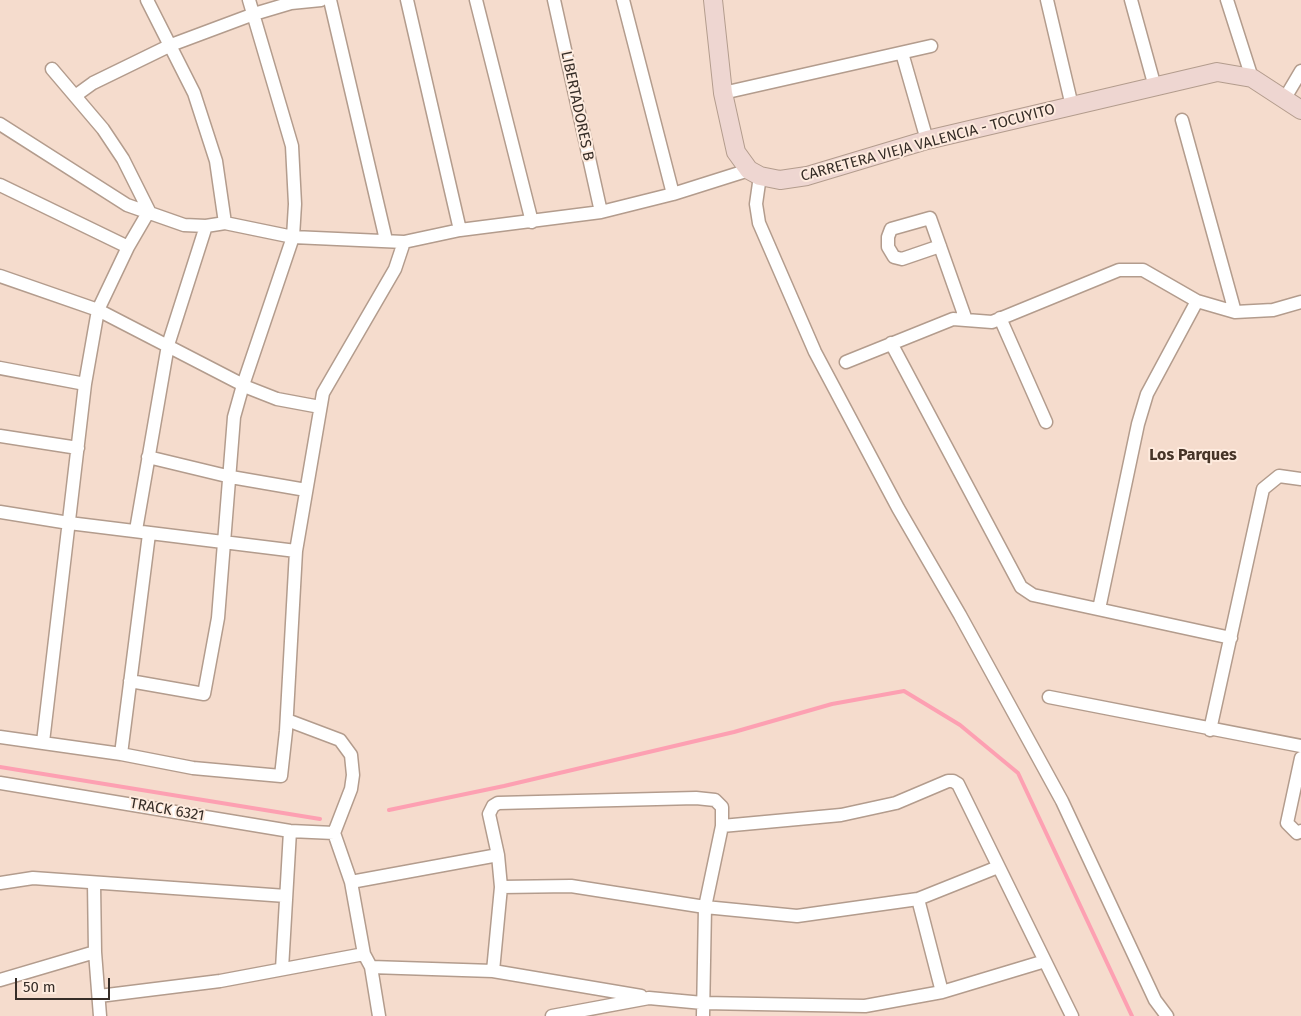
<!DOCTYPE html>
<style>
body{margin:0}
#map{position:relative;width:1301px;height:1016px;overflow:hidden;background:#f5dccd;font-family:"Fira Sans",sans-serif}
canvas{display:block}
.scale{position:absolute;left:15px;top:978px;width:95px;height:22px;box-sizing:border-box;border:2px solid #362d27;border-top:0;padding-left:6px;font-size:15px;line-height:18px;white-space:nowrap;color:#362d27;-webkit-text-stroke:4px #feebde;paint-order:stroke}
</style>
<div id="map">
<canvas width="1301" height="1016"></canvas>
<div class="scale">50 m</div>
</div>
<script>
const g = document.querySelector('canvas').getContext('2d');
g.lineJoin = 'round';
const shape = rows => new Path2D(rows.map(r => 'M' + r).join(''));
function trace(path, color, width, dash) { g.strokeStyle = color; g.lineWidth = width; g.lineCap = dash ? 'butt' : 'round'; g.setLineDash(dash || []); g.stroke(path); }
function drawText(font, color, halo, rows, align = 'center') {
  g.font = font + ' "Fira Sans",sans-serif'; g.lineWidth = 4; g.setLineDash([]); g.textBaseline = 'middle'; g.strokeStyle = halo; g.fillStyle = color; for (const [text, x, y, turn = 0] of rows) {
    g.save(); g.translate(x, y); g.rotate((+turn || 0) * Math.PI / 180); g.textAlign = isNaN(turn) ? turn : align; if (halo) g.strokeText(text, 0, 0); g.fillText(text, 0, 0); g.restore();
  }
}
trace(shape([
 [0,767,320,819],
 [389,810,504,786,734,732,832,704,904,691,960,725,1018,773,1132,1016]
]), '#fda0b2', 4);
const street = shape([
 [147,0,194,93,216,161,225,223],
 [330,0,386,240],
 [407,0,460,230],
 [476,0,532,222],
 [554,0,601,212],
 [623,0,673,194],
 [1047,0,1072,106],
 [1131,0,1155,87],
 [1227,0,1252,78],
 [902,53,927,140],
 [723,93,931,46],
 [75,96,93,83,171,45,254,14,291,3,321,0],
 [1285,98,1301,71],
 [1182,120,1235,312],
 [0,124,127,205,184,225,206,226,225,223,293,237,404,242,460,230,601,212,673,194,749,170],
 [760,176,756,204,759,223,815,352,898,508,960,615,1062,801,1155,1000,1167,1016],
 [0,185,128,247],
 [940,246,902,259,894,257,888,247,888,237,891,229,930,218,966,320],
 [0,276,98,310,249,388,277,399,320,407],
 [1000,318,1046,422],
 [891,343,1021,587,1033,595,1231,638],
 [846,362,953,319,992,322,1119,270,1143,270,1197,301,1235,312,1273,310,1301,302],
 [0,368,85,384],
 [0,436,78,448],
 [148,457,231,477,306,490],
 [0,512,69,523,296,551],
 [136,530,168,345,206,226],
 [1099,609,1138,424,1147,394,1197,301],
 [130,681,204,694,218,618,234,417,243,385,293,237,295,204,292,146,249,0],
 [1049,697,1301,746],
 [287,720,340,740,351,755,353,775,351,789,334,833,351,882,364,954,371,967,379,1016],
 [1210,730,1263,489,1279,476,1301,479],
 [0,737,121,754,193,768,281,776,286,731,296,551,323,393,395,269,404,242],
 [43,742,85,384,98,310,128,247,149,211,123,159,103,129,52,69],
 [121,754,149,534],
 [1301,758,1287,823,1297,833,1301,831],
 [0,783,290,831,334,833],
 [722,826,841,815,896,803,948,781,953,781,958,784,1072,1016],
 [351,882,498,855],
 [0,883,33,878,286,896],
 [94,883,95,952,100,1016],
 [501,887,571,886,705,907,797,916,918,899,998,867],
 [918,899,942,992],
 [371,967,493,971,641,996],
 [282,969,290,831],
 [493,971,501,887,498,855,489,814,493,806,498,803,696,798,715,800,722,807,722,826,705,907,703,1016],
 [0,980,95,952],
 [99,996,220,981,364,954],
 [552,1016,649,998,703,1003,865,1006,942,992,1045,961]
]);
const secondary = shape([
 [713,0,723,93,736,152,749,170,760,176,780,180,807,176,927,140,1217,72,1252,78,1301,110]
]);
trace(street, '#b39c8d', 15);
trace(secondary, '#b39c8d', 20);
trace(street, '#fff', 12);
trace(secondary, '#eed6d1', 18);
drawText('15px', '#362d27', '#feebde', [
 ["LIBERTADORES B",577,106,78],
 ["CARRETERA VIEJA VALENCIA - TOCUYITO",928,143,-15],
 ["TRACK 6321",167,810,10]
]);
drawText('bold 16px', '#463427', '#feebde', [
 ["Los Parques",1193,456]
]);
</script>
